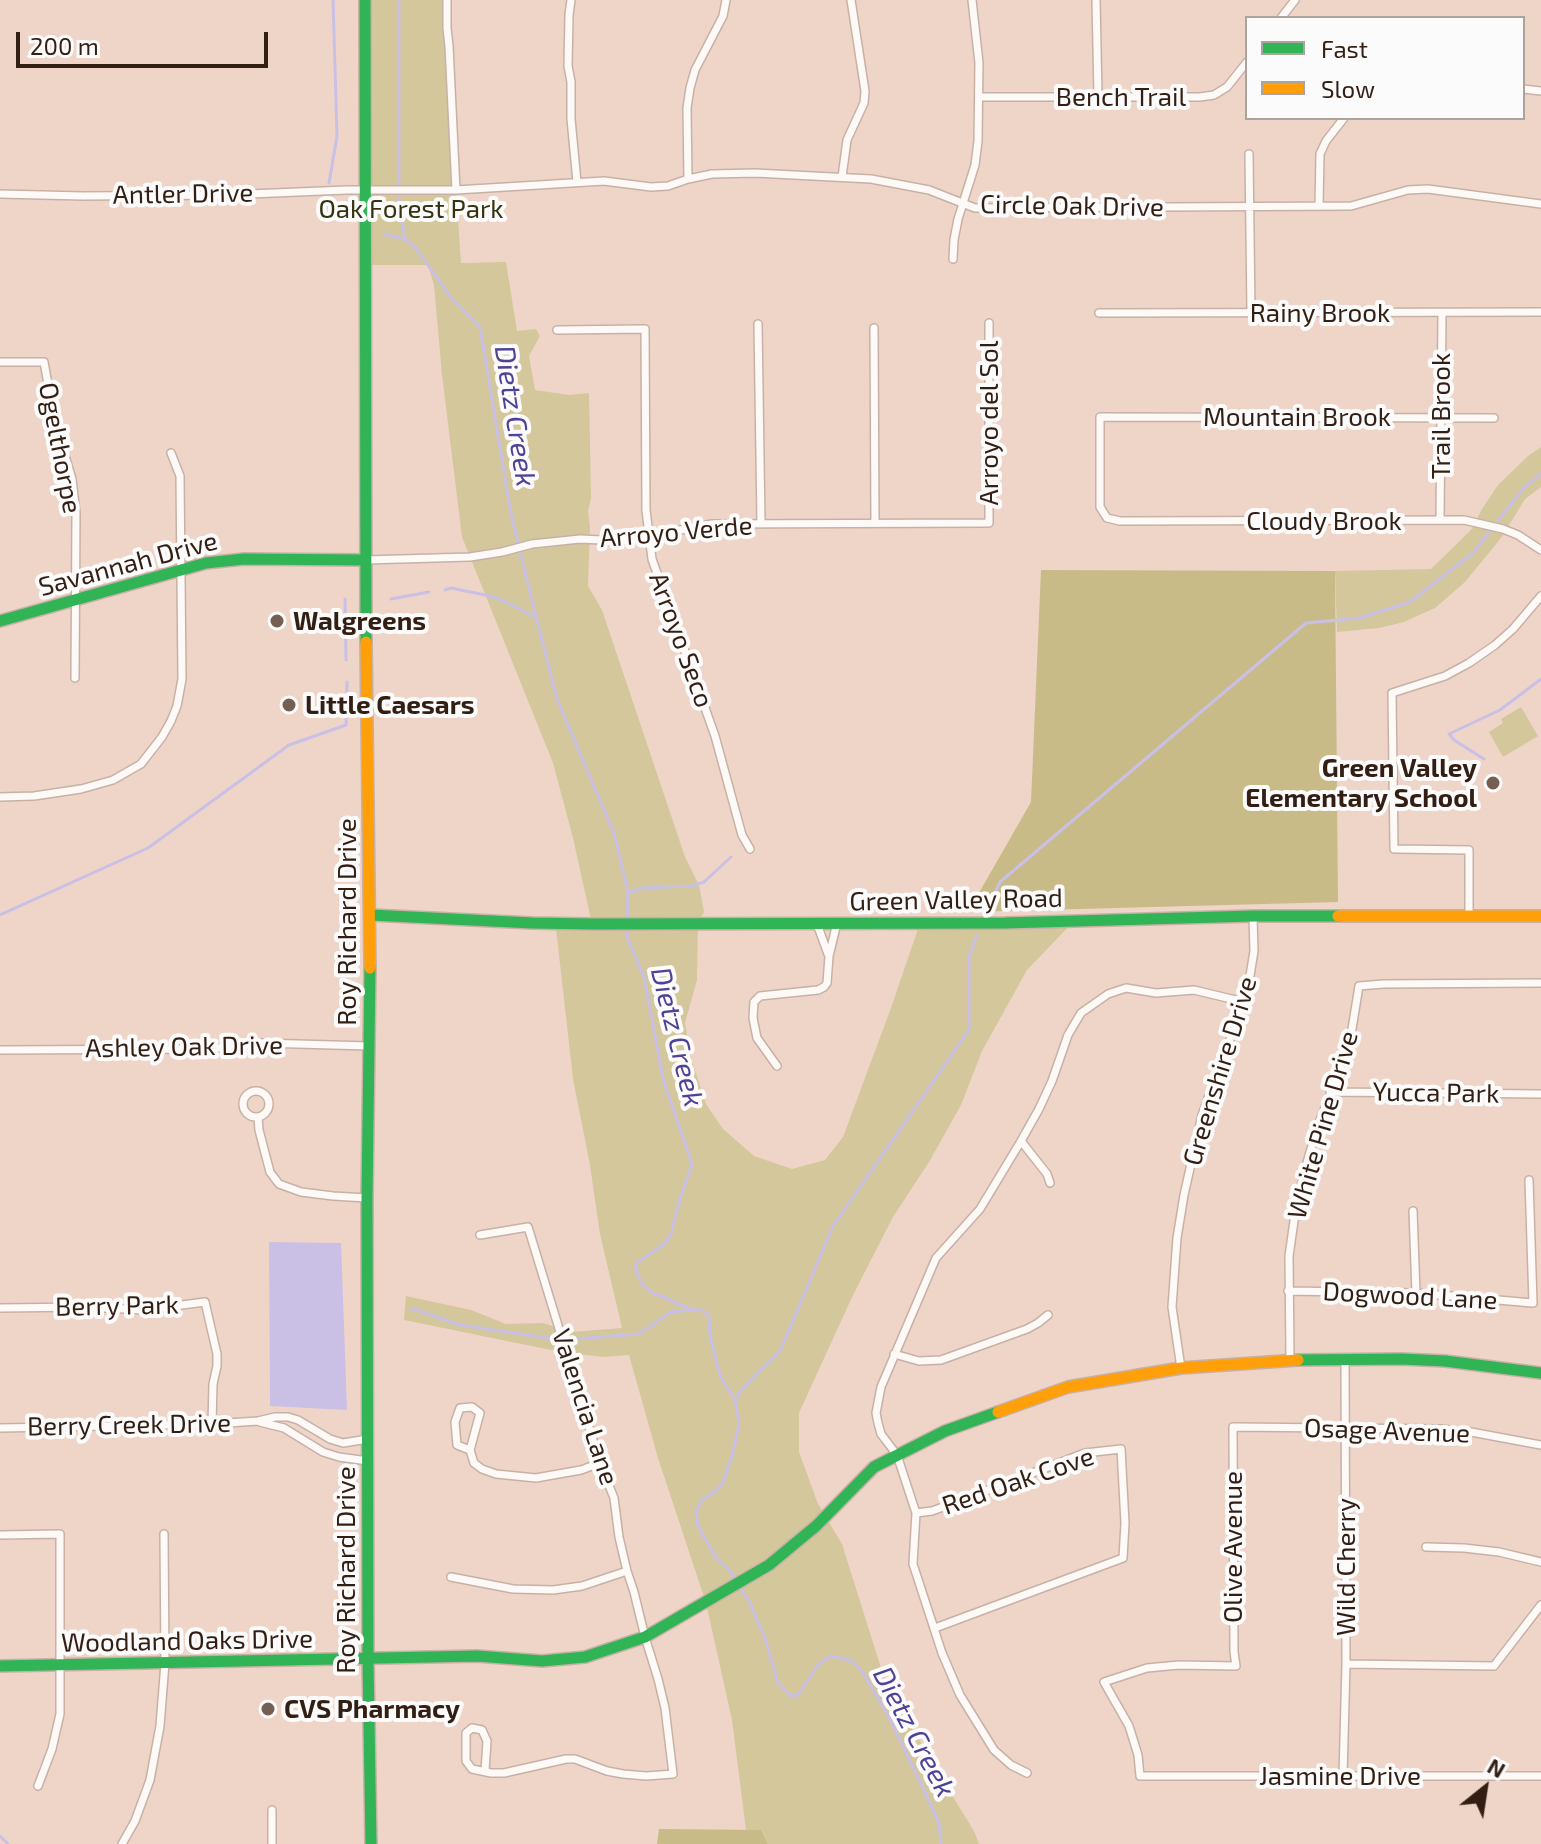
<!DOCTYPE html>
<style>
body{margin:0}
#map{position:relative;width:1541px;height:1844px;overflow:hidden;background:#efd5c8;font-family:"Exo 2",sans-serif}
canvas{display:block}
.legend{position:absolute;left:1245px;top:16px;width:280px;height:104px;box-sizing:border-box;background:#fbfbfb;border:2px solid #aba39e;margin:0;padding:10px 14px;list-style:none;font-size:24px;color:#331e13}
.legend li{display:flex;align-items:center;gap:16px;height:40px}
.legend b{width:40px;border:2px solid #aba39e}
.north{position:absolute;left:1445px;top:1748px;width:80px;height:80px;-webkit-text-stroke:6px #fbfbfb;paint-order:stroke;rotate:30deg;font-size:22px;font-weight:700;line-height:32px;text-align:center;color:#331e13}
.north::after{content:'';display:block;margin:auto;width:28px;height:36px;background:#331e13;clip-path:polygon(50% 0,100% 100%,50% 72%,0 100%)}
.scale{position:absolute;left:16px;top:32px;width:252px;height:36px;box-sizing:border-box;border:4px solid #331e13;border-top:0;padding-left:10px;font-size:24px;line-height:28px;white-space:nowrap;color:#331e13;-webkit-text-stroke:6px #fbfbfb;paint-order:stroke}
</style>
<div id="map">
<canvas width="1541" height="1844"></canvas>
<ul class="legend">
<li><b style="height:10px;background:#30b455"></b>Fast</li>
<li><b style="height:10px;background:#ff9f0a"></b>Slow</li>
</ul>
<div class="north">N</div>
<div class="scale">200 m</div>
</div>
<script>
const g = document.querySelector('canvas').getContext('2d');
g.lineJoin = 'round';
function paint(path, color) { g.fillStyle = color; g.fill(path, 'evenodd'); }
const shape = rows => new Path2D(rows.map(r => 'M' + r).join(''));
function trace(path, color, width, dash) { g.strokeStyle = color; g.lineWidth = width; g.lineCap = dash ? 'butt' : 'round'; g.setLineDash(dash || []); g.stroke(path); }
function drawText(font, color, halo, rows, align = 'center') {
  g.font = font + ' "Exo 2",sans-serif'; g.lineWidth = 8; g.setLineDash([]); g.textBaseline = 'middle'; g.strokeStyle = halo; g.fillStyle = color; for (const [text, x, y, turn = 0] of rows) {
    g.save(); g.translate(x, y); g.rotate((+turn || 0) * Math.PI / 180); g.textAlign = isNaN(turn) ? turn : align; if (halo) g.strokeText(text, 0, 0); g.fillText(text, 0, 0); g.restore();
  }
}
paint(shape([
 [365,0,447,0,456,190,461,263,506,262,517,331,536,329,540,336,529,356,535,390,569,395,589,393,591,498,588,511,590,527,588,586,602,610,685,857,699,885,704,912,698,923,697,980,685,1023,691,1058,706,1104,723,1129,754,1156,792,1169,825,1160,843,1137,891,1008,920,923,1074,921,1027,970,982,1051,961,1105,929,1162,893,1217,853,1295,799,1413,799,1452,818,1504,842,1544,882,1671,905,1711,925,1751,974,1831,979,1844,768,1844,761,1830,746,1830,732,1720,706,1603,658,1458,629,1355,603,1357,556,1351,404,1320,406,1296,471,1310,506,1324,543,1323,571,1332,622,1328,600,1234,590,1165,573,1079,556,928,592,924,573,838,553,763,462,537,442,375,434,285,428,265,366,265],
 [1541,447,1541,487,1525,499,1501,538,1465,582,1435,608,1404,622,1379,628,1337,632,1335,571,1431,569,1471,530,1482,509,1498,485,1528,456],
 [1521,707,1538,736,1503,757,1489,732,1503,723,1501,719]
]), '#d4c79b');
paint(shape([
 [1041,570,1335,571,1338,902,968,912,1031,802],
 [659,1829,761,1830,768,1844,657,1844]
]), '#c8bb87');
paint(shape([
 [269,1242,341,1243,347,1410,270,1406]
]), '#cac0e6');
trace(shape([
 [399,0,399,206,405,239,415,247,452,299,480,327,511,514,529,588,557,699,615,836,628,892,627,921],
 [329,183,337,136,333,0],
 [328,198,327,206,342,219],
 [384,234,403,239],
 [1498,521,1522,490,1541,473],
 [445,590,451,588,490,596,504,601,535,617],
 [345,599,346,660],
 [391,599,429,592],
 [1484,759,1454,740,1449,734,1500,710,1541,679],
 [630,892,643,888,691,886,704,882,731,857],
 [0,915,148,848,289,745,346,725,347,682],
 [984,916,1000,882,1306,623,1359,618,1410,602,1474,552,1489,532],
 [627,928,627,937,644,977,663,1079,692,1164,678,1205,671,1235,664,1244,637,1263,635,1269,642,1284,651,1292,693,1310,701,1310,706,1313,709,1317,710,1337,721,1378,735,1400,739,1422,734,1449,723,1483,714,1492,702,1500,696,1511,698,1526,716,1558,732,1573,736,1581],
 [411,1310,417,1310,460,1325,554,1339],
 [575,1339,639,1334,671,1312,692,1310],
 [735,1399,744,1387,780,1351,833,1226,969,1030,969,956,977,935],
 [740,1588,749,1601,765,1638,778,1683,791,1696,798,1695,818,1665,831,1656,850,1660,862,1671,889,1717,922,1786,939,1823,941,1844],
 [0,1836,8,1844]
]), '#cac0e6', 3);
const street = shape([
 [447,0,447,28,449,46,456,190],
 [571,0,569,15,568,66,571,82,571,119,577,182],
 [1096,0,1098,96],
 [1281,18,1295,0],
 [1523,89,1541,91],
 [980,97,1200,97,1214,95,1227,87,1247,62],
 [1249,154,1251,313],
 [842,177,847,140,864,103,865,91,851,0],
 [688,179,687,108,690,88,695,70,723,16,726,0],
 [0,194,83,196,226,195,346,190,456,190,604,181,651,187,668,186,688,179,712,174,755,173,871,179,929,190,975,208,1351,206,1408,190,1428,189,1541,204],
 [1319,206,1320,154,1326,141,1344,118],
 [953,259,954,240,958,219,975,165,978,141,979,63,972,0],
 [1099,313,1541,312],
 [758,324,761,523],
 [874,328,875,523],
 [557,330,645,329,646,510,652,559,715,736,742,835,750,849],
 [0,362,44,362,55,423,72,479,76,513,75,678],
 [1494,418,1100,417,1100,507,1107,518,1120,521,1464,520,1503,529,1518,535,1541,550],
 [1440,520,1442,313],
 [365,560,470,557,502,552,532,544,580,539,623,541,712,524,989,523,989,323],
 [0,797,34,796,81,789,113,780,141,764,162,737,171,721,177,706,182,679,180,476,171,453],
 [1469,917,1469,850,1394,849,1392,693,1445,676,1469,663,1495,645,1513,629,1541,596],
 [817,924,828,954],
 [0,1050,209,1049,262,1043,368,1046],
 [777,1066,757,1038,753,1018,754,1002,760,996,818,990,824,987,827,983,829,956,837,923],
 '243 1104a13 13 0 1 1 26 0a13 13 0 1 1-26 0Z',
 [1330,1092,1541,1094],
 [258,1117,259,1130,270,1172,279,1184,301,1192,333,1196,367,1198],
 [1021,1141,1047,1174,1050,1183],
 [1413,1211,1416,1293],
 [480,1235,528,1227,600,1463,614,1498,619,1537,627,1571,634,1592,645,1637,658,1679,665,1708,673,1774,646,1776,623,1774,607,1771,575,1759,566,1759,504,1773,491,1773,472,1769,466,1761,466,1733,472,1728,482,1730,487,1741,485,1771],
 [1288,1291,1416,1293,1533,1303,1529,1180],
 [0,1308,84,1307,144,1310,205,1302,217,1354,217,1366,213,1384,212,1424],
 [894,1354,919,1361,941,1360,1027,1329,1038,1323,1048,1315],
 [1290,1360,1289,1256,1294,1221,1304,1173,1318,1125,1338,1075,1351,1035,1359,986,1383,984,1541,983],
 [1181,1368,1172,1307,1177,1238,1184,1195,1202,1115,1244,1002,1249,982,1254,951,1253,916],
 [260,1422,284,1428,323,1452,339,1457,368,1461],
 [0,1428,212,1424,258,1421,275,1417,288,1417,298,1420,330,1439,343,1443,368,1439],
 [1541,1445,1471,1432,1440,1429,1233,1427,1234,1652,1236,1666,1179,1665,1147,1668,1104,1682,1129,1726,1138,1755,1140,1776,1541,1776],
 [470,1450,457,1445,455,1422,460,1408,472,1407,480,1413,470,1450,474,1463,482,1469,496,1474,536,1478,581,1470,600,1463],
 [916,1513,932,1511,965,1499,1085,1453,1121,1449,1125,1523,1123,1558,935,1628],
 [0,1535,60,1534,60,1714,52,1749,38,1786],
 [1426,1547,1464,1548,1499,1552,1541,1562],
 [451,1577,513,1589,553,1590,582,1586,627,1571],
 [1346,1664,1494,1666,1541,1605],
 [1027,1773,1011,1765,994,1750,960,1695,942,1653,913,1564,916,1513,897,1455,881,1434,878,1423,876,1413,881,1387,936,1258,980,1209,1021,1141,1039,1109,1052,1081,1068,1035,1081,1013,1108,994,1126,988,1156,993,1194,990,1244,1002],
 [1343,1776,1346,1664,1345,1359],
 [272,1810,272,1844],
 [122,1844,135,1821,150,1780,160,1726,165,1663,164,1534]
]);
const fast = shape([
 [365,0,366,642],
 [0,621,206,563,244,559,365,560],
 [371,915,532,923,592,924,1005,923,1253,916,1338,916],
 [370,968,367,1198,368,1660,371,1844],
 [1298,1360,1401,1359,1445,1361,1541,1373],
 [0,1666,477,1656,542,1661,585,1657,645,1637,769,1565,816,1526,874,1467,945,1431,998,1412]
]);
const slow = shape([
 [366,642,370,968],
 [1338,916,1541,916],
 [998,1412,1068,1387,1181,1368,1298,1360]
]);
trace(street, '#c7b1a6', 10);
trace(fast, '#c7b1a6', 14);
trace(slow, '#c7b1a6', 14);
trace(street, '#fdf9f7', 7);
trace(fast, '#30b455', 11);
trace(slow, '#ff9f0a', 11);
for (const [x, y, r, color] of [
 [277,621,8,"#755e52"],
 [289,705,8,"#755e52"],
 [1493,783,8,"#755e52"],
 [268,1709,8,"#755e52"]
]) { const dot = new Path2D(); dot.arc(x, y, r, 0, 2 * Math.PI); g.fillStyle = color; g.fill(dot); trace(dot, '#fbfbfb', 3); }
drawText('26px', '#331e13', '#fbfbfb', [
 ["Bench Trail",1121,97],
 ["Antler Drive",183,194,-1],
 ["Circle Oak Drive",1072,206,1],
 ["Rainy Brook",1320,313],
 ["Trail Brook",1441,416,-90],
 ["Mountain Brook",1297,417],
 ["Arroyo del Sol",989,423,-90],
 ["Ogelthorpe",60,448,79],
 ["Cloudy Brook",1324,521],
 ["Arroyo Verde",676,532,-5],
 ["Savannah Drive",128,564,-15],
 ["Arroyo Seco",681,640,70],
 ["Green Valley Road",956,900,-1],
 ["Roy Richard Drive",347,922,-90],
 ["Ashley Oak Drive",184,1047,-1],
 ["Greenshire Drive",1220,1071,-73],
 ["Yucca Park",1436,1093,1],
 ["White Pine Drive",1323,1125,-74],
 ["Dogwood Lane",1410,1296,3],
 ["Berry Park",117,1306,-1],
 ["Valencia Lane",585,1407,72],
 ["Berry Creek Drive",129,1425,-1],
 ["Osage Avenue",1387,1431,2],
 ["Red Oak Cove",1018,1481,-19],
 ["Olive Avenue",1233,1547,-90],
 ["Wild Cherry",1346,1567,-90],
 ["Roy Richard Drive",346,1570,-90],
 ["Woodland Oaks Drive",187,1641,-1],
 ["Jasmine Drive",1340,1776]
]);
drawText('26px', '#35330f', '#fbfbfb', [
 ["Oak Forest Park",411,209]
]);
drawText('bold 26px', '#331e13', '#fbfbfb', [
 ["Walgreens",293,621],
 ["Little Caesars",305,705],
 ["Green Valley",1477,768,"right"],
 ["Elementary School",1477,798,"right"],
 ["CVS Pharmacy",284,1709]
], 'left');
drawText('italic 28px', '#4e4197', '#fbfbfb', [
 ["Dietz Creek",515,416,81],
 ["Dietz Creek",677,1037,76],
 ["Dietz Creek",914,1732,62]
]);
</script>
